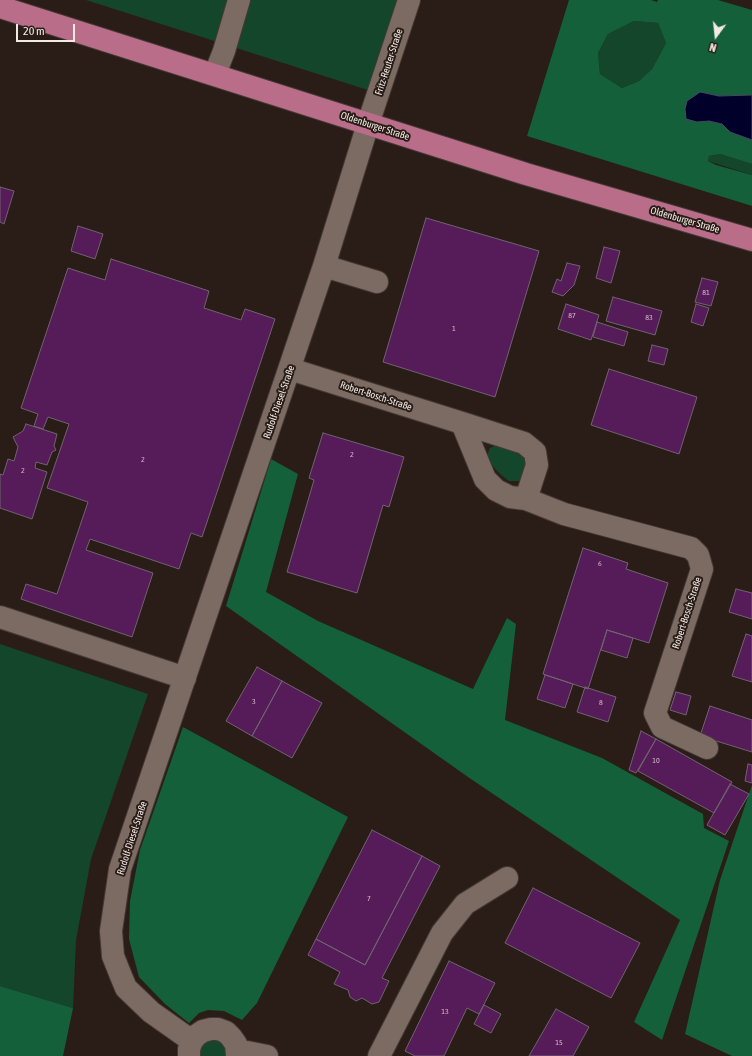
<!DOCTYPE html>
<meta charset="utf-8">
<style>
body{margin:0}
#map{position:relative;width:752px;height:1056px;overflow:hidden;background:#2a1d17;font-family:"Asap Condensed",sans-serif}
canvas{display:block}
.north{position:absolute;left:696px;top:16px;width:40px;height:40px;-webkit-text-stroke:3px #2a1d17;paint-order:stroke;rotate:195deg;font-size:11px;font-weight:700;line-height:16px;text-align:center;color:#f3eae6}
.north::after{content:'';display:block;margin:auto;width:14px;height:18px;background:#f3eae6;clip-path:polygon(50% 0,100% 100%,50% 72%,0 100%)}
.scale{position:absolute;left:16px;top:24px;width:59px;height:18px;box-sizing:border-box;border:2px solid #f3eae6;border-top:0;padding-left:5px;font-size:12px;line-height:14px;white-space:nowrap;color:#f3eae6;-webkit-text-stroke:3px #2a1d17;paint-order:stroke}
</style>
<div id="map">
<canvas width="752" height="1056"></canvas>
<div class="north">N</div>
<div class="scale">20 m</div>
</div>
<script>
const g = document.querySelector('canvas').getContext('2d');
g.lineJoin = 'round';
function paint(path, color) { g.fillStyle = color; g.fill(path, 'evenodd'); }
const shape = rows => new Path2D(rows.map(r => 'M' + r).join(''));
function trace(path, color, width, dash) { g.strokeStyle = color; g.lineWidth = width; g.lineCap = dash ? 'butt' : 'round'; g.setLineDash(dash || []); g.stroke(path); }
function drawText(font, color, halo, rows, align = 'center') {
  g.font = font + ' "Asap Condensed",sans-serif'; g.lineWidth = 4; g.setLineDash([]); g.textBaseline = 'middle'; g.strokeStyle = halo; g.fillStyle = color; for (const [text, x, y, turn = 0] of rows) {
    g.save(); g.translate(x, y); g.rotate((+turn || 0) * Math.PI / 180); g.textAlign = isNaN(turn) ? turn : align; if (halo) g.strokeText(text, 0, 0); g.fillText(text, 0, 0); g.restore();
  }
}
paint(shape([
 [86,0,398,0,371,91],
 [634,21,658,23,666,43,652,69,639,81,622,88,600,74,598,53,608,34],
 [720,154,752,164,752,175,708,161,709,156],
 [495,446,501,446,525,457,527,466,525,476,519,481,509,481,500,474,491,464,487,456,490,448],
 [0,644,148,694,91,859,76,940,73,1008,0,986],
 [211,1038,224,1043,228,1056,199,1056,200,1047]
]), '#14462c');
paint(shape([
 [569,0,651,0,657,2,658,0,718,0,752,10,752,95,719,96,700,92,697,122,709,121,722,124,730,132,752,140,752,164,720,154,709,156,708,161,716,165,752,175,752,206,527,136],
 [634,21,658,23,666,43,652,69,639,81,622,88,600,74,598,53,608,34],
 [271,459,298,474,266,592,318,621,473,689,507,618,516,624,505,720,602,758,703,814,704,828,729,841,662,1040,634,1022,680,920,468,777,226,606],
 [183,727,348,817,257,1003,242,1020,224,1011,208,1010,199,1013,189,1023,165,1004,139,977,129,939,130,901,140,850],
 [752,785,752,1056,732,1056,685,1034,720,880],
 [0,986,73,1008,63,1056,0,1056]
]), '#13603b');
const water = shape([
 [700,92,719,96,752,95,752,140,730,132,722,124,709,121,697,122,686,119,685,109,687,101,700,92]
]);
paint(water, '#00002b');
trace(water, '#494663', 1);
const building = shape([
 [0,187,14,191,4,224,0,222,0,187],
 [426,218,539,251,495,397,383,362,426,218],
 [78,226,103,234,95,259,71,251,78,226],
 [604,247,620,251,611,283,596,278,604,247],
 [111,259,209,291,204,308,241,320,245,309,275,319,202,537,191,533,179,569,90,539,86,550,153,573,132,637,21,599,26,584,57,594,88,502,47,488,69,424,48,417,43,429,34,426,38,414,21,408,68,268,105,280,111,259],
 [567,263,580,266,574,285,563,296,552,292,557,279,561,281,567,263],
 [702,278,718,282,711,306,695,302,702,278],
 [613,297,662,311,655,335,606,321,613,297],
 [566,304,599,315,591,340,558,329,566,304],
 [696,304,709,308,703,326,691,322,696,304],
 [597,322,628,332,624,346,593,337,597,322],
 [652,345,668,349,664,365,648,361,652,345],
 [609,369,697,397,679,454,591,425,609,369],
 [26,424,57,434,54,446,56,450,52,452,47,465,36,462,35,468,47,472,32,519,0,508,0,474,3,475,8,459,14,461,18,447,13,437,23,431,26,424],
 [323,433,404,457,389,507,383,505,357,593,287,572,314,480,309,478,323,433],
 [583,548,628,563,626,569,668,583,649,643,607,630,588,689,543,674,583,548],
 [736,589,752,593,752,619,729,612,736,589],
 [607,630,633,638,627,658,601,650,607,630],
 [746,634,752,636,752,682,732,676,746,634],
 [257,667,282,681,252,736,226,721,257,667],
 [545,675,573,684,565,708,537,699,545,675],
 [282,681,322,703,292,758,252,736,282,681],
 [585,687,616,697,608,722,577,712,585,687],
 [676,692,691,696,686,715,670,710,676,692],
 [710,706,752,720,752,752,700,736,710,706],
 [641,731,656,739,636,773,629,770,641,731],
 [656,739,732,782,714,813,638,771,656,739],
 [748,764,752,765,752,783,745,781,748,764],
 [730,784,749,794,725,835,707,825,730,784],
 [372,830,422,856,365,965,316,939,372,830],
 [422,856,440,866,382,978,389,981,379,1002,372,1004,362,998,356,1001,350,997,348,990,334,984,340,972,308,955,316,939,365,965,422,856],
 [533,888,640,943,611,998,505,943,533,888],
 [449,961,495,983,479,1014,467,1008,444,1056,415,1056,405,1051,449,961],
 [484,1005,501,1014,491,1033,474,1024,484,1005],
 [556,1009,589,1027,573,1056,529,1056,556,1009]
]);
paint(building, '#561c59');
trace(building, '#6f636f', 1);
const minor = shape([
 [215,74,224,51,239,0],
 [324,266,377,282],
 [290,369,462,423,485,479,496,490,510,497,526,499,537,465,535,452,524,443,462,423],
 [526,499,564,514,691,548,698,555,702,569,655,713,662,727,707,748],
 [0,617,185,678],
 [192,1041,151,1012,126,988,121,976,113,956,111,931,120,869,324,266,368,124,409,0],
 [237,1052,247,1052,267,1056],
 [189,1055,189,1049,192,1041,197,1035,203,1031,211,1029,218,1029,226,1032,231,1037,236,1044,237,1056],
 [379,1056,442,933,465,904,507,878]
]);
const major = shape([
 [0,7,526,174,752,240]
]);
trace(minor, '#443935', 24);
trace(major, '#443935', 24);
trace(minor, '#7b6b63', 22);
trace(major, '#b96d88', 22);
drawText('8px', '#ccb6c3', null, [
 ["81",706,292],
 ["87",572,315],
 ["83",649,317],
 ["1",454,328],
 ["2",352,454],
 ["2",143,459],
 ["2",23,470],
 ["6",600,563],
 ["3",254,701],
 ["8",601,702],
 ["10",656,760],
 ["7",369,898],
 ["13",445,1011],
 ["15",559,1042]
]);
drawText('10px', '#f3eae6', '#2a1d17', [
 ["Fritz-Reuter-Straße",389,62,-72],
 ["Oldenburger Straße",375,126,18],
 ["Oldenburger Straße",685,220,16],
 ["Robert-Bosch-Straße",376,396,18],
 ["Rudolf-Diesel-Straße",279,402,-71],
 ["Robert-Bosch-Straße",687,613,-72],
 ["Rudolf-Diesel-Straße",132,838,-72]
]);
</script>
